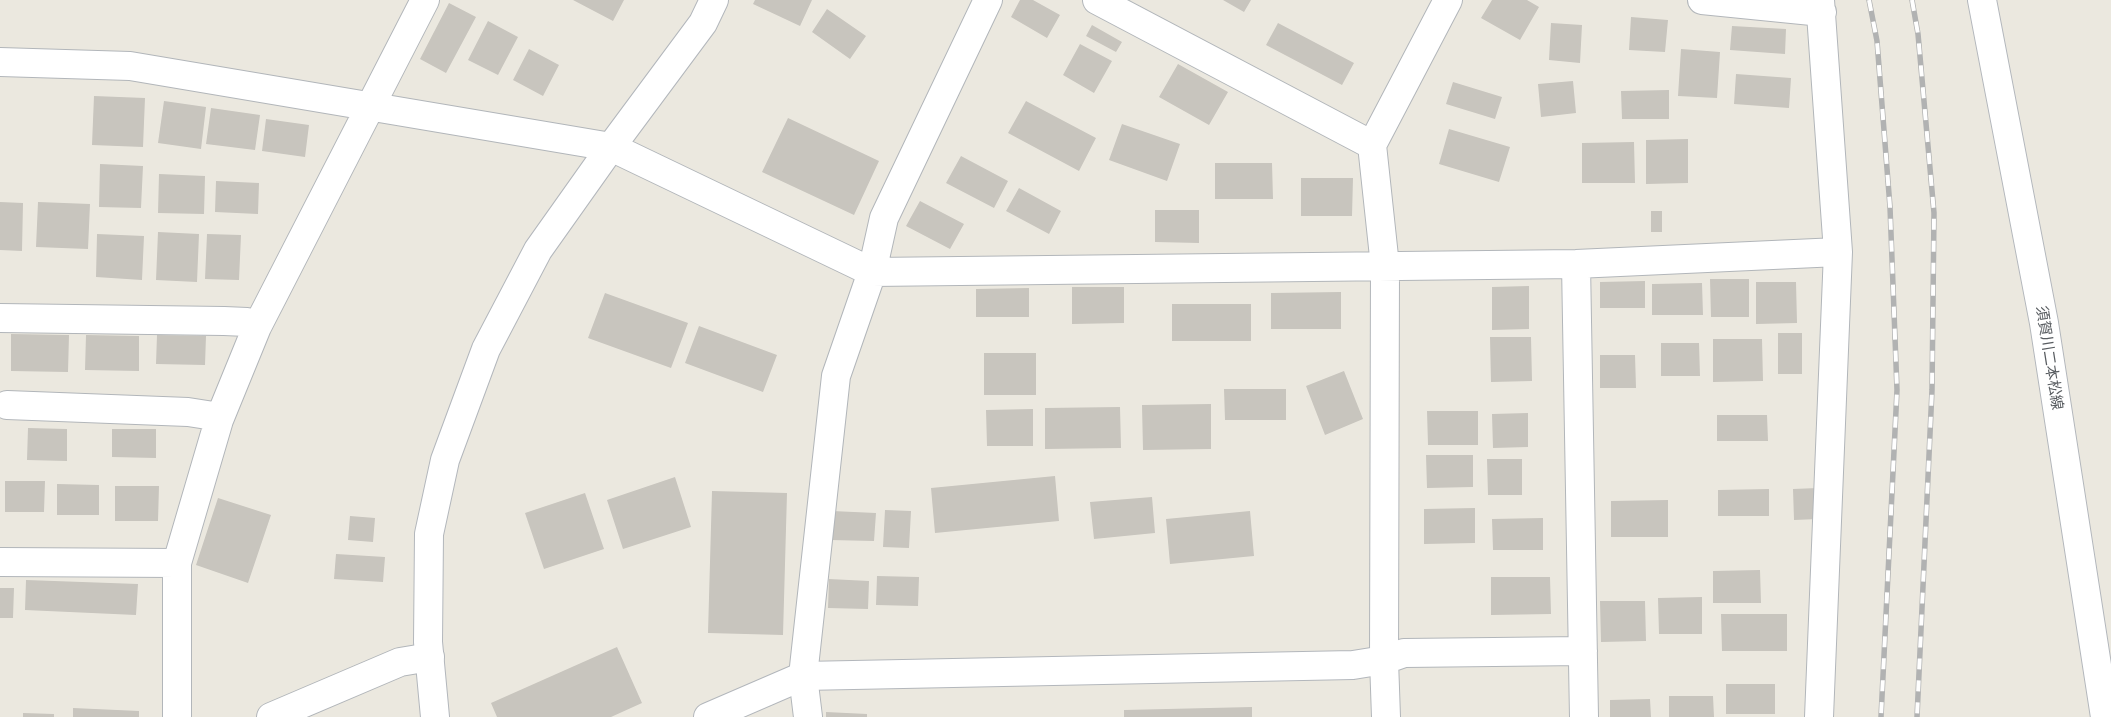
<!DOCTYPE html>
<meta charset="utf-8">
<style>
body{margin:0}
canvas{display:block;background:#ebe8df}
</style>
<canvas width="2111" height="717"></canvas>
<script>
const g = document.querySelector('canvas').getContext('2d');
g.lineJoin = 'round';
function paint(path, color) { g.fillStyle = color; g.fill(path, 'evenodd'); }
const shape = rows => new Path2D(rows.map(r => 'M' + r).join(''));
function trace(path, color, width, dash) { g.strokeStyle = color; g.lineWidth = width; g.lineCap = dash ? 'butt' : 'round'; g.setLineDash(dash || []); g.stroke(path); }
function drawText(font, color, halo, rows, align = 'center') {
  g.font = font + ' Montserrat,"Noto Sans JP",sans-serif'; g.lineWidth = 4.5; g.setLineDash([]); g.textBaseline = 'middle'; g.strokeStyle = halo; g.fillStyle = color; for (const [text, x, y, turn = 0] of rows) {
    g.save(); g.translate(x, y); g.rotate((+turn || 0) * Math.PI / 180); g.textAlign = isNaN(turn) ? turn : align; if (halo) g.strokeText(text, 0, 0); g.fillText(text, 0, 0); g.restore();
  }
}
paint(shape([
 [573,0,624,0,613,21],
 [755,0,812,0,800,26,753,4],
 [1020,0,1033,0,1060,15,1047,38,1011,17],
 [1223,0,1251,0,1244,12],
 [1492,0,1527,0,1539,7,1520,40,1481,18],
 [449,3,476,17,446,73,420,59],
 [827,9,866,36,850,59,812,32],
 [1631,17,1668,20,1665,52,1629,50],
 [488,21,518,37,498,75,468,60],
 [1278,23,1354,63,1342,85,1266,45],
 [1551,23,1582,25,1580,63,1549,60],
 [1092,25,1122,42,1116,52,1086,36],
 [1732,26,1786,29,1785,54,1730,50],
 [1080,44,1112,61,1094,93,1063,75],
 [529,49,559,65,543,96,513,80],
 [1681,49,1720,52,1717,98,1678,96],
 [1178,64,1228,92,1209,125,1159,97],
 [1736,74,1791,78,1789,108,1734,104],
 [1573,81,1576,113,1541,117,1538,84],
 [1453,82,1502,97,1495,119,1446,104],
 [1669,90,1669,119,1622,119,1621,91],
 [94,96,145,98,143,147,92,145],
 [164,101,206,107,201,149,158,143],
 [1026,101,1096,138,1079,171,1008,133],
 [211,108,260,115,255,150,206,144],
 [788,118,879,161,854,215,762,172],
 [266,119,309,125,305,157,262,151],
 [1122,124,1180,144,1167,181,1109,160],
 [1449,129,1510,147,1499,182,1439,164],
 [1688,139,1688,183,1646,184,1646,140],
 [1634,142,1635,183,1582,183,1582,143],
 [961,156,1008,181,994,208,946,183],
 [1215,163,1272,163,1273,199,1215,199],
 [100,164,143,166,141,208,99,207],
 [159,174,205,176,204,214,158,213],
 [1301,178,1353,178,1352,216,1301,216],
 [216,181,259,183,258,214,215,212],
 [1019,188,1061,211,1049,234,1006,211],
 [920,201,964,224,950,249,906,226],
 [0,202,23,203,22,251,0,250],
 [38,202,90,204,88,249,36,247],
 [1155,210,1199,210,1199,243,1155,242],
 [1651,211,1662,211,1662,232,1651,232],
 [158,232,199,234,197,282,156,280],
 [97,234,144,236,142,280,96,277],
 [207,234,241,235,239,280,205,279],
 [1710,279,1749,279,1749,317,1711,317],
 [1645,281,1645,308,1600,308,1600,282],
 [1756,282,1796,282,1797,323,1756,324],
 [1702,283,1703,315,1652,315,1652,284],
 [1529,286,1529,329,1492,330,1492,287],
 [1072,287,1124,287,1124,323,1072,324],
 [1029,288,1029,317,976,317,976,289],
 [1341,292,1341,329,1271,329,1271,293],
 [605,293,688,323,671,368,588,338],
 [1172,304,1251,304,1251,341,1172,341],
 [699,326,777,355,763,392,685,363],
 [1778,333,1802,333,1802,374,1778,374],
 [11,334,69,335,68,372,11,371],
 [86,335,139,336,139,371,85,370],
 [157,335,206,336,205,365,156,364],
 [1490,337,1531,337,1532,381,1491,382],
 [1713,339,1762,339,1763,381,1713,382],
 [1661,343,1699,343,1700,376,1661,376],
 [984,353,1036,353,1036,395,984,395],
 [1600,355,1635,355,1636,388,1600,388],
 [1344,371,1363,419,1325,435,1306,386],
 [1224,389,1286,389,1286,420,1225,420],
 [1211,404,1211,449,1143,450,1142,405],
 [1120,407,1121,448,1045,449,1045,408],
 [1033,409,1033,446,987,446,986,410],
 [1427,411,1478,411,1478,445,1428,445],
 [1528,413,1528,447,1493,448,1492,414],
 [1717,415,1767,415,1768,441,1717,441],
 [28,428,67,429,67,461,27,460],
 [112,429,156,429,156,458,112,457],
 [1426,455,1473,455,1473,487,1427,488],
 [1487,459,1522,459,1522,495,1488,495],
 [1055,476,1059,521,935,533,931,488],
 [675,477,691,527,623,549,607,500],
 [5,481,45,481,44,512,5,512],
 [57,484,99,485,99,515,57,515],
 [115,486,159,486,158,521,115,521],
 [1818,488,1818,519,1794,520,1793,489],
 [1769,489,1769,516,1718,516,1718,490],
 [712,491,787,493,783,635,708,633],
 [585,493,604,549,544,569,525,513],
 [1152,497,1155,533,1094,539,1090,502],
 [218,498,271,515,248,583,196,565],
 [1668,500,1668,537,1611,537,1611,501],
 [1475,508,1475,543,1424,544,1424,509],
 [885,510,911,511,909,548,883,547],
 [832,511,876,513,874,541,830,540],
 [1250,511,1254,556,1170,564,1166,519],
 [350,516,375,518,373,542,348,540],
 [1543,518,1543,550,1493,550,1492,519],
 [336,554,385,557,383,582,334,579],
 [1760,570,1761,603,1713,603,1713,571],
 [877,576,919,577,918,606,876,605],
 [1491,577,1550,577,1551,614,1491,615],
 [829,579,869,581,868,609,828,608],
 [26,580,138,584,136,615,25,610],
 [0,588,14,588,13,618,0,618],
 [1702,597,1702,634,1659,634,1658,598],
 [1600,601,1645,601,1646,641,1601,642],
 [1721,614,1787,614,1787,651,1722,651],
 [617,647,642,703,611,717,497,717,491,703],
 [1726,684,1775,684,1775,714,1726,714],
 [1669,696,1713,696,1714,717,1669,717],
 [1650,699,1651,717,1610,717,1610,700],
 [1252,707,1252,717,1124,717,1124,710],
 [73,708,139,711,139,717,73,717],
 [826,712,867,714,867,717,826,717],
 [23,713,54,714,54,717,23,717]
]), '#c8c5be');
const street = shape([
 [1097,0,1372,145,1385,266,1384,660,1386,717],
 [1702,0,1822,12],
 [0,62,130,66,611,147,872,272,1576,264,1838,252],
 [1372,145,1448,0],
 [1576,264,1584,717],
 [0,318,224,321,247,322,257,327],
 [7,405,188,412,220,417],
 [0,562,177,563],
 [1384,660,1404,653,1583,651],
 [177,717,177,563,219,420,257,327,425,0],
 [271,717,400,662,430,657],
 [808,717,803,676,836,376,872,272,884,218,988,0],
 [1819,717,1838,252,1820,0]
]);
const secondary = shape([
 [1982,0,2044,323,2105,717],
 [435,717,428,642,429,534,445,460,486,349,538,250,611,147,703,23,714,0],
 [708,717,803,676,1353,665,1384,660]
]);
trace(street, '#b2b6ba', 30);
trace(secondary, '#b3b7bc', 30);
trace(street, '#fff', 28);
trace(secondary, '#fff', 28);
const rail = shape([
 [1869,0,1877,41,1890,207,1897,390,1881,717],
 [1912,0,1918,34,1934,213,1932,390,1917,717]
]);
trace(rail, '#b1b2b2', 5.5);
trace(rail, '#fff', 4, [11]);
drawText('15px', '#585c60', '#fff', [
 ["須賀川二本松線",2049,358,81]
]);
</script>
